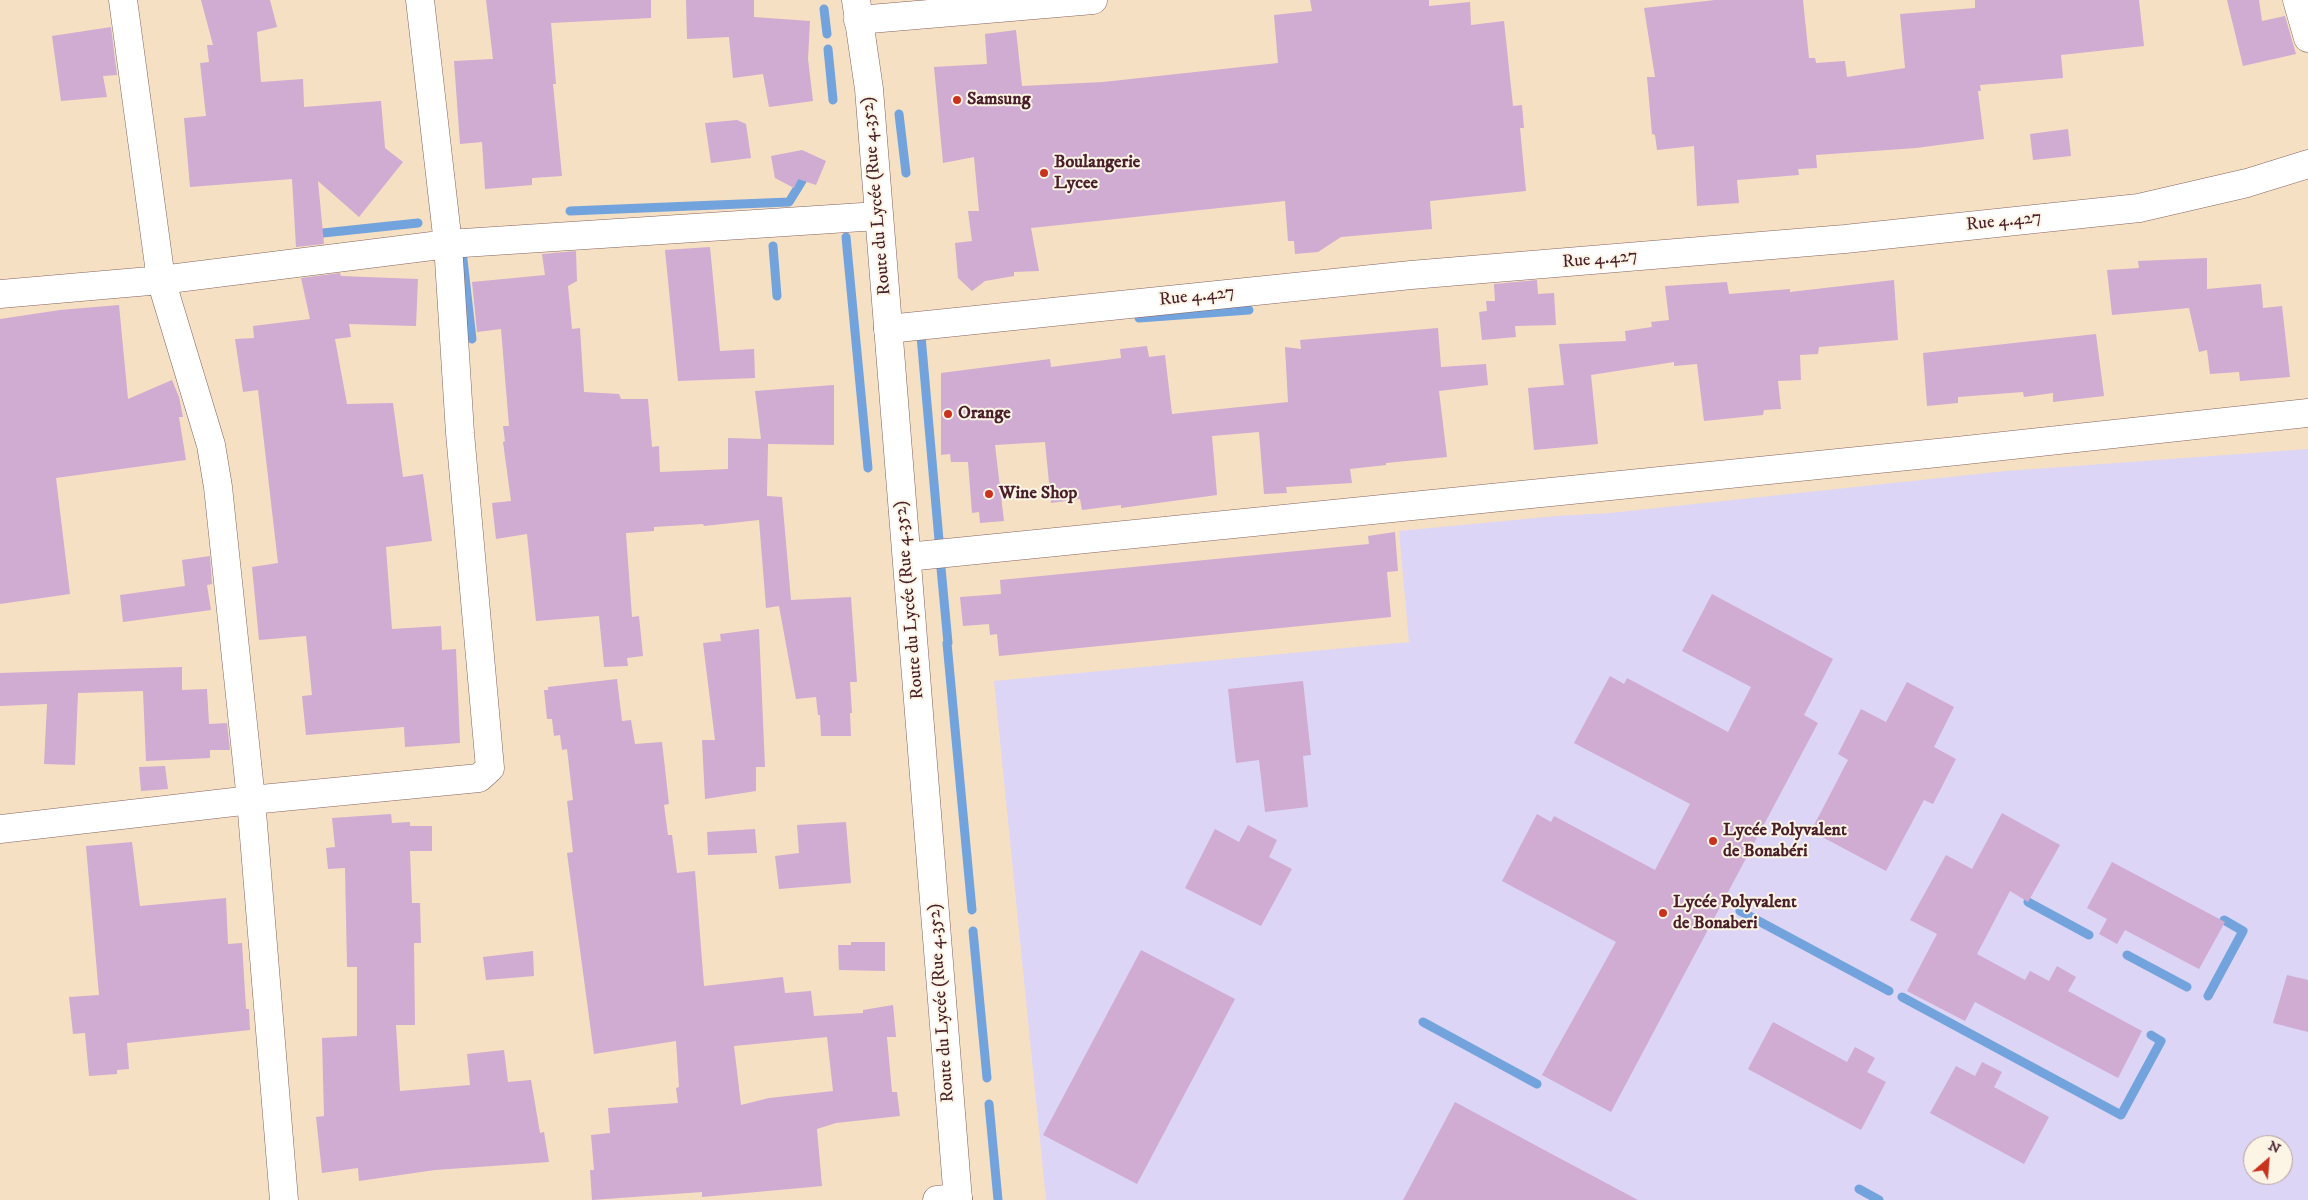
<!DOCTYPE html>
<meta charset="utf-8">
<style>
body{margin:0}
#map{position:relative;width:2308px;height:1200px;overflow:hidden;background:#f5e0c3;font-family:"IM FELL DW Pica",serif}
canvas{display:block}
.north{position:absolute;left:2243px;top:1135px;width:50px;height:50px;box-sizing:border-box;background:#fcf5e5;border:1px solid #b59f9b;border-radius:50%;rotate:27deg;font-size:14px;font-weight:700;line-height:20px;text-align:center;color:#4a1f2b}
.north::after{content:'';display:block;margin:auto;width:18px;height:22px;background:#c8321e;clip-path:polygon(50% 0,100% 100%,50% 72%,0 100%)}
</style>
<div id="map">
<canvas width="2308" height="1200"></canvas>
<div class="north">N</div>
</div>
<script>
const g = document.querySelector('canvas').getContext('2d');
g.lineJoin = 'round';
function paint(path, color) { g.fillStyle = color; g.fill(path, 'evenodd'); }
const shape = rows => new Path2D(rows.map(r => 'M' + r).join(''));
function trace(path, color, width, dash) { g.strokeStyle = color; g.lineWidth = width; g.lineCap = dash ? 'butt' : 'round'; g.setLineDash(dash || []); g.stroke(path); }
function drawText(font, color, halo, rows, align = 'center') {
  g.font = font + ' "IM FELL DW Pica",serif'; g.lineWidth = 4; g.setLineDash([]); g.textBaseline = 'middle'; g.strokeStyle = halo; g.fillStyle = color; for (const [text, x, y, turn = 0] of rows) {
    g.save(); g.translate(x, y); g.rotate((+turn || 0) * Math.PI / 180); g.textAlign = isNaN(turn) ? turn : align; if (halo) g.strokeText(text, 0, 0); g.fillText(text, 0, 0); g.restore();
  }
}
paint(shape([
 [2308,449,2308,1200,1046,1200,994,681,1409,642,1399,531,1556,516,1610,513,2006,471],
 [2253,1145,2283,1145,2283,1175,2253,1175]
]), '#ddd5f6');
trace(shape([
 [824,9,827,34],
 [828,49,833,100],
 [899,114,906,173],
 [570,211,789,202,802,181],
 [323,233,418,223],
 [846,237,868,468],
 [773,246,777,296],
 [466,251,462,251,472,339],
 [1139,318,1249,310],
 [921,336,939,540],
 [941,568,948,643],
 [947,643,972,910],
 [2028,902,2089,935],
 [1740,911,1889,991],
 [973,931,987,1078],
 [2127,955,2187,987],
 [2208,996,2243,931,2224,920],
 [1902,997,2121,1115,2161,1041,2151,1035],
 [1423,1022,1537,1084],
 [989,1104,998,1200],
 [1859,1189,1879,1200]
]), '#73a3dd', 9);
paint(shape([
 [201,0,270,0,277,27,257,32,261,82,303,79,304,107,381,101,385,148,403,162,359,217,318,181,324,244,296,247,292,179,190,187,184,118,206,116,200,63,209,62,207,45,213,45],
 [486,0,651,0,651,18,551,23,556,84,553,84,562,176,532,178,532,185,485,189,482,142,460,144,454,61,493,59],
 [686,0,754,0,754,17,810,21,808,59,813,101,769,107,763,74,733,78,729,37,687,39],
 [1310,0,1429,0,1429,6,1470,2,1471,25,1504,21,1513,106,1522,105,1524,128,1520,128,1526,191,1430,201,1432,229,1341,237,1318,252,1295,254,1294,241,1288,241,1285,201,1031,228,1039,271,1014,272,1014,276,985,281,972,291,958,278,955,243,972,241,968,211,979,211,974,157,943,163,934,67,987,64,985,34,1016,30,1022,86,1103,82,1278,63,1274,15,1312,11],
 [1715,0,1803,0,1809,58,1815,58,1816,63,1845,61,1847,77,1905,68,1900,14,1975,8,1975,0,2139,0,2144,46,2061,55,2063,78,1980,85,1981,91,1978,91,1984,139,1916,148,1816,155,1817,168,1798,169,1799,175,1737,180,1739,203,1697,206,1694,146,1657,150,1655,135,1652,134,1647,77,1655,77,1644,8],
 [2227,0,2259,0,2262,21,2285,16,2296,54,2243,66],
 [111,27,117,75,103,76,107,97,61,101,52,36],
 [737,120,746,124,751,158,711,163,705,123],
 [2068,129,2071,156,2033,160,2030,134],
 [802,150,826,161,816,185,798,179,794,188,775,178,771,156],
 [710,247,720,351,754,349,755,378,678,381,665,250],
 [576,251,577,281,568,286,572,329,580,328,584,392,619,394,621,399,648,399,652,447,659,446,660,472,728,469,728,438,761,439,755,391,834,385,834,445,768,444,767,496,782,497,791,600,851,597,857,682,850,682,852,713,850,713,851,736,821,736,820,715,818,715,816,697,796,699,779,606,766,608,759,520,704,526,703,524,654,527,654,531,626,533,632,617,639,616,643,656,627,658,628,666,604,667,599,616,536,621,527,534,496,539,492,503,511,501,503,442,505,441,503,426,509,426,501,329,477,332,472,282,545,275,542,254],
 [2207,258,2207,289,2261,284,2263,308,2282,306,2290,377,2240,381,2239,372,2210,374,2207,350,2199,352,2189,308,2112,315,2107,270,2139,268,2138,261],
 [340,273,341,276,418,279,416,326,349,324,351,337,335,339,347,404,393,403,403,477,423,474,432,541,386,547,392,629,441,626,442,650,456,649,460,743,405,747,404,727,306,735,302,696,312,695,306,636,259,640,252,567,278,563,258,390,243,392,235,339,254,338,253,326,310,319,301,278],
 [1537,280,1538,294,1554,293,1556,325,1515,326,1516,337,1482,340,1479,312,1487,311,1486,301,1495,301,1494,284],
 [1894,280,1898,340,1819,347,1818,354,1800,355,1801,380,1778,381,1781,409,1764,410,1763,415,1704,421,1697,364,1674,366,1674,362,1591,375,1598,444,1534,450,1528,388,1564,385,1559,344,1626,341,1625,331,1652,327,1651,322,1669,320,1665,286,1727,282,1729,294,1790,289,1790,292],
 [119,305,128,399,172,380,179,397,183,417,179,417,186,460,56,478,70,594,0,604,0,319,60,310],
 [1438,328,1441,367,1486,364,1488,385,1439,391,1447,457,1386,463,1386,465,1350,469,1352,483,1286,487,1287,493,1264,494,1259,432,1212,436,1217,495,1121,508,1121,505,1082,510,1080,499,1051,503,1045,442,995,445,1004,521,980,523,979,512,972,513,968,462,951,462,950,454,941,455,941,373,1050,359,1051,367,1121,358,1120,349,1147,346,1149,357,1165,355,1172,414,1288,402,1285,347,1301,349,1300,340],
 [2096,334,2104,396,2053,402,2053,393,2024,397,2023,392,1958,397,1958,403,1927,406,1923,353],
 [1395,532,1398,571,1387,572,1391,617,999,656,997,634,990,635,989,624,963,626,960,597,1001,594,1000,580,1369,544,1368,536],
 [210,556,212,584,207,585,211,610,123,622,120,595,185,586,182,560],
 [1712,594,1833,659,1804,715,1818,723,1611,1112,1542,1075,1616,942,1502,881,1537,814,1551,822,1554,816,1655,870,1690,804,1574,743,1610,676,1624,684,1627,678,1728,732,1751,687,1682,651],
 [759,629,765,767,756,767,756,791,705,799,702,740,715,740,703,643,721,641,720,634],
 [182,667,182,690,207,689,209,724,227,723,230,750,210,750,210,758,146,761,143,691,78,693,75,765,44,764,47,704,0,706,0,673],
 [617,679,622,721,631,720,635,744,662,742,669,804,664,805,668,835,672,835,677,873,695,871,704,986,783,977,785,993,811,991,814,1016,863,1013,863,1010,893,1005,896,1037,887,1037,892,1092,897,1092,900,1116,836,1123,817,1129,822,1186,702,1197,702,1192,592,1200,590,1170,594,1170,591,1135,610,1133,608,1108,678,1103,676,1088,679,1087,676,1041,594,1054,567,853,573,852,567,801,573,800,567,749,562,750,560,735,554,736,552,719,547,719,544,690,548,690,548,687],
 [827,1037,833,1091,769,1098,741,1105,734,1046],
 [1303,681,1311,755,1303,756,1308,807,1265,812,1259,760,1236,763,1228,689],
 [1907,682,1954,707,1934,747,1956,759,1933,804,1924,800,1886,871,1811,831,1848,760,1838,754,1861,709,1886,722],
 [165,766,168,789,141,791,139,767],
 [2002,813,2060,845,2028,902,2010,891,1977,954,2025,980,2030,971,2049,981,2057,966,2076,977,2068,991,2142,1031,2118,1078,1975,1002,1965,1021,1907,991,1937,934,1910,920,1946,855,1972,869],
 [391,814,392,823,410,822,410,826,432,826,432,851,410,851,412,903,420,903,421,943,414,943,415,1025,396,1025,400,1091,470,1085,467,1054,504,1050,508,1082,531,1080,540,1133,544,1132,549,1162,435,1170,359,1181,358,1168,322,1173,316,1117,324,1116,322,1038,357,1036,357,967,347,967,345,868,328,869,326,848,335,847,332,818],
 [846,822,851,883,779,889,775,856,799,853,797,825],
 [1248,825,1277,840,1269,857,1292,869,1261,926,1185,888,1215,829,1239,842],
 [755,829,757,853,708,855,707,832],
 [132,842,140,906,226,898,228,944,242,943,246,1009,249,1009,250,1030,127,1043,129,1069,117,1070,117,1074,89,1076,85,1033,73,1034,69,997,99,995,86,846],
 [2112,862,2225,922,2199,969,2125,930,2117,944,2099,934,2107,919,2087,908],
 [851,942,885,942,885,971,839,970,838,945,851,945],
 [1141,950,1235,999,1137,1184,1043,1135],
 [533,951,534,976,486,980,483,957],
 [2287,975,2308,980,2308,1032,2273,1023],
 [1773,1022,1847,1062,1855,1047,1875,1058,1867,1072,1886,1082,1861,1130,1748,1069],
 [1982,1062,2002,1072,1994,1087,2049,1117,2024,1164,1930,1113,1956,1066,1975,1076],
 [1455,1102,1548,1152,1638,1200,1403,1200]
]), '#d0abd2');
const minor = shape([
 [123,0,161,280,211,445,218,487,251,800,284,1200],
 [2297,0,2308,38],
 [858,20,1093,0],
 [0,294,161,280,448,244,878,216],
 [888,329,1411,275,1845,239,2139,208,2247,183,2308,164],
 [907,557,1957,451,2308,413],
 [0,829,251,800,479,778,490,768,460,433,448,244,420,0],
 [937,1200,958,1198]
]);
const major = shape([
 [856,0,869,89,958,1200]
]);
trace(minor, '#866360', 29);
trace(major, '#866360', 29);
trace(minor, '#fff', 28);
trace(major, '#fff', 28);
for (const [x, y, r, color] of [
 [957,100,5,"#c8321e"],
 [1044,173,5,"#c8321e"],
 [948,414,5,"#c8321e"],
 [989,494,5,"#c8321e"],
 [1713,841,5,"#c8321e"],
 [1663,913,5,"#c8321e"]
]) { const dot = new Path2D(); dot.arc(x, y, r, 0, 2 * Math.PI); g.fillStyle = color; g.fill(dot); trace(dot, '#fcf5e5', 2); }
drawText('bold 18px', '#4a1f2b', '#fcf5e5', [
 ["Samsung",967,100],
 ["Boulangerie",1054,163],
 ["Lycee",1054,184],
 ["Orange",958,414],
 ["Wine Shop",999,494],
 ["Lycée Polyvalent",1723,831],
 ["de Bonabéri",1723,852],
 ["Lycée Polyvalent",1673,903],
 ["de Bonaberi",1673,924]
], 'left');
drawText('18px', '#4a1f2b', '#fcf5e5', [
 ["Route du Lycée (Rue 4.352)",877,196,-95],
 ["Rue 4.427",2004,222,-6],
 ["Rue 4.427",1600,260,-5],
 ["Rue 4.427",1197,297,-6],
 ["Route du Lycée (Rue 4.352)",910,600,-95],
 ["Route du Lycée (Rue 4.352)",942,1003,-94]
]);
</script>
